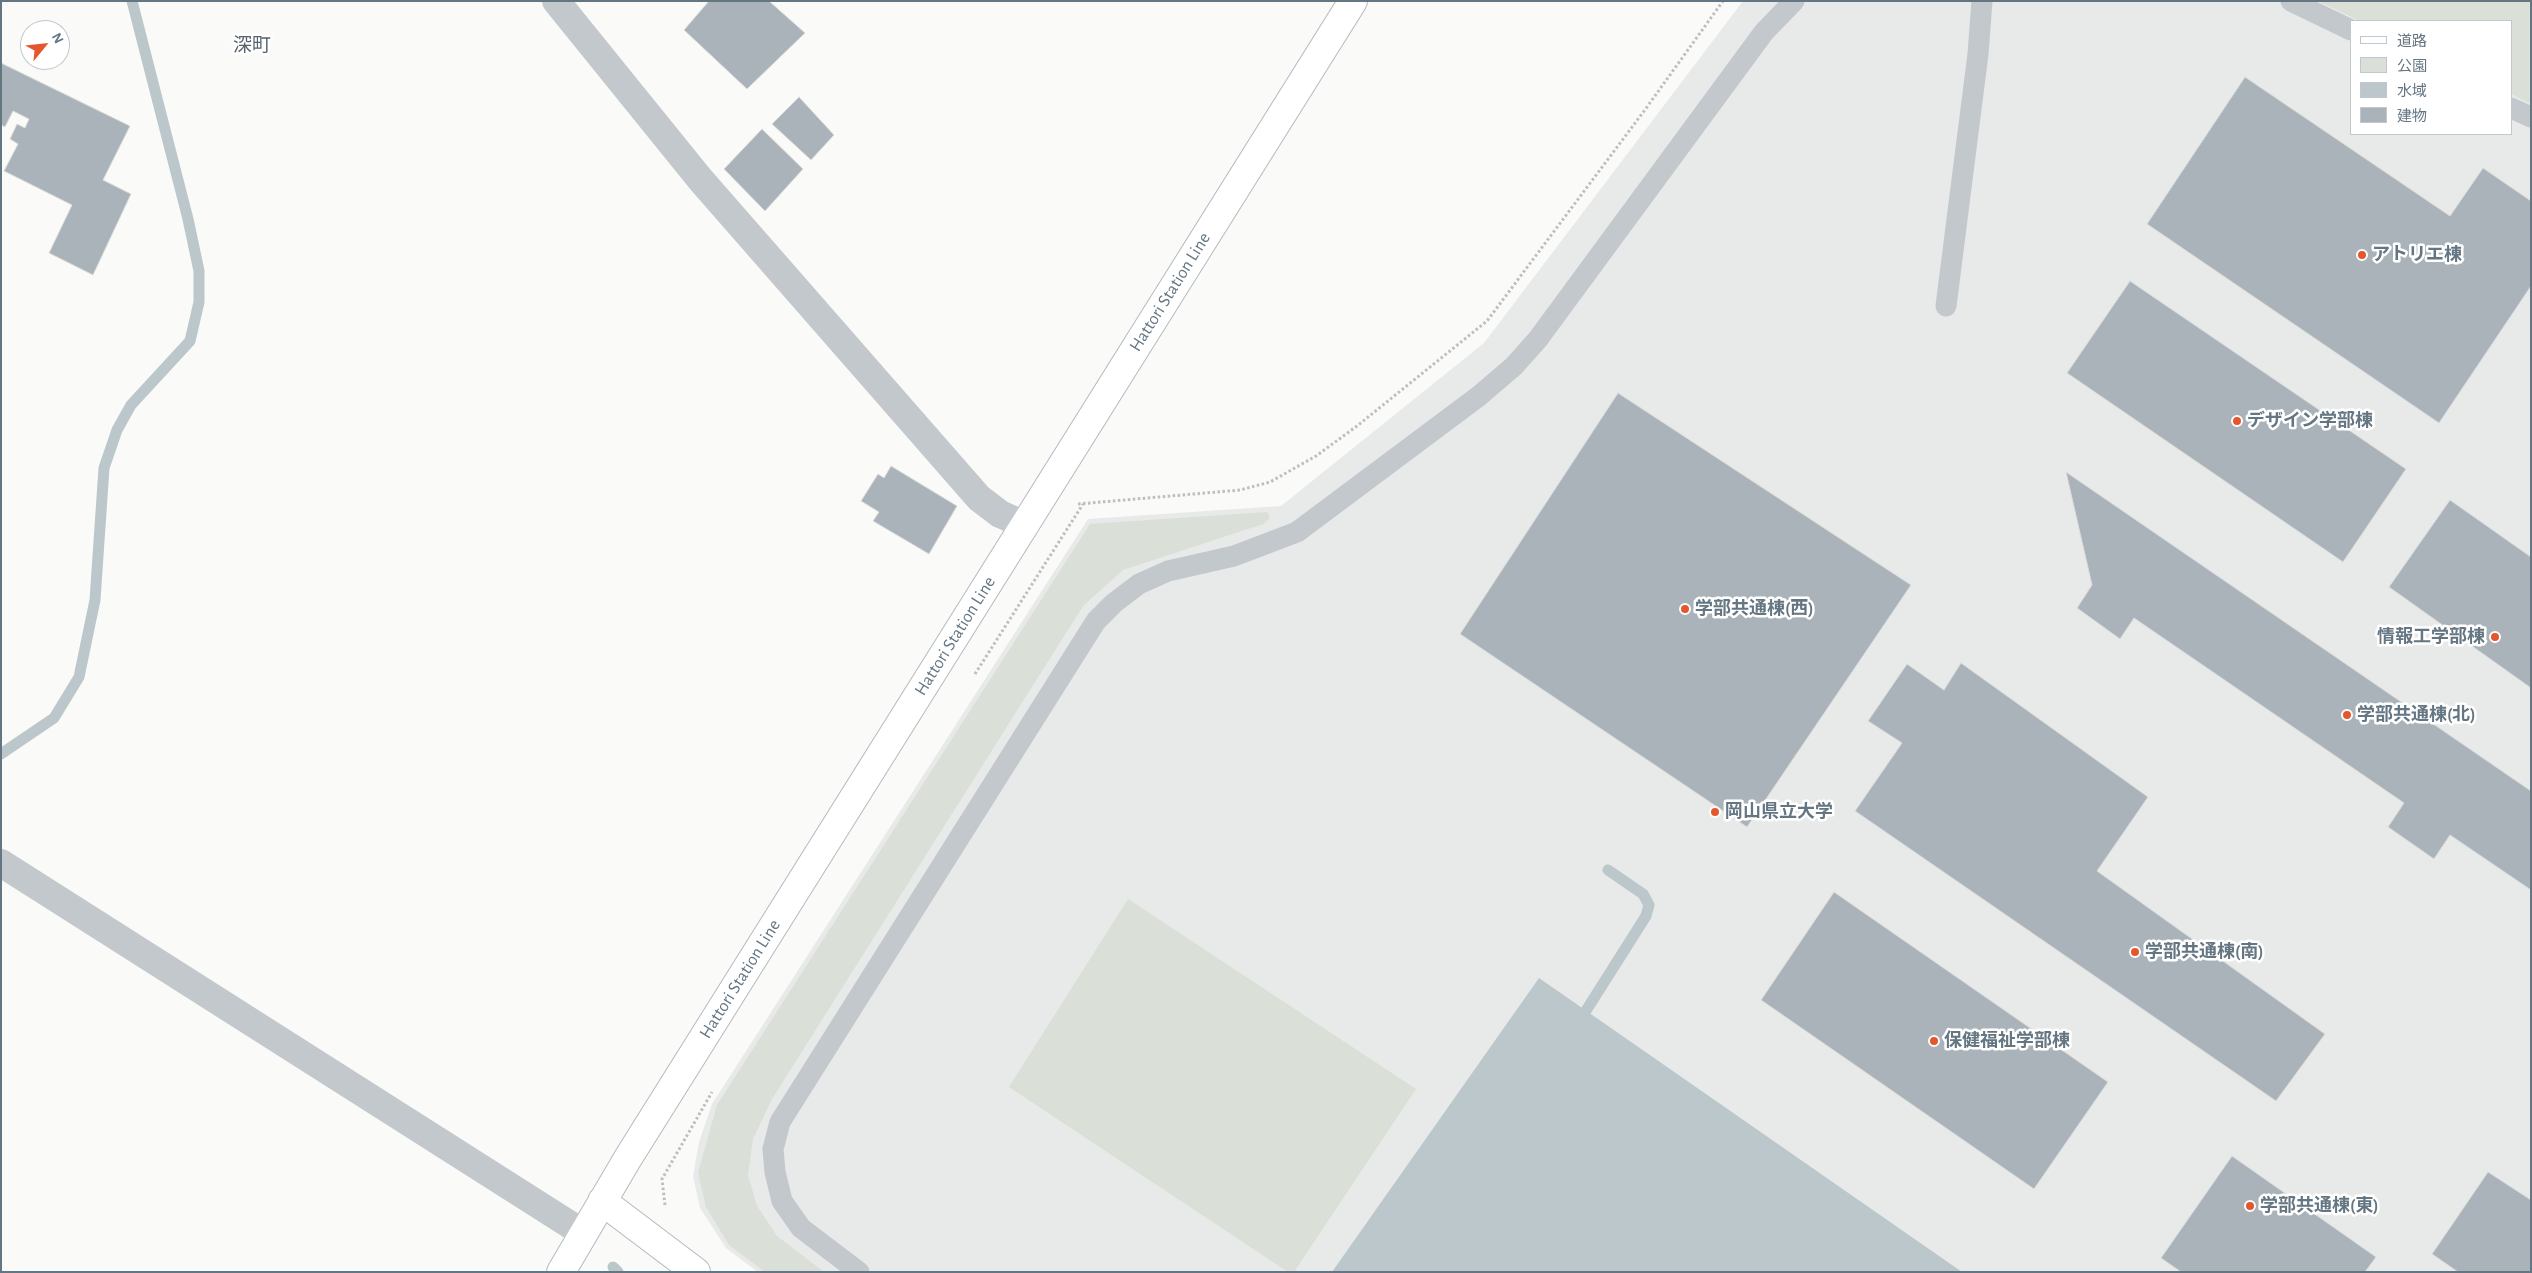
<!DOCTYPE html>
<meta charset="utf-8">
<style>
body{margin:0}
#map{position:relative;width:2532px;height:1273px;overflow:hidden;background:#fafaf8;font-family:"Alegreya Sans","Noto Sans JP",sans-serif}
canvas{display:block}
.frame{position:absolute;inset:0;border:2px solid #657683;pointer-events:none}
.legend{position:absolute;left:2350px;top:20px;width:162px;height:115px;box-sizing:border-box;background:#fff;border:1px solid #c1c8cd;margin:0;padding:6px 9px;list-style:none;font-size:15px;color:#657683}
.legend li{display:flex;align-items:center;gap:10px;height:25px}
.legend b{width:25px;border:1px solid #c1c8cd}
.north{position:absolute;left:20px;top:20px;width:50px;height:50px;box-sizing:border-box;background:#fff;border:1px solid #c1c8cd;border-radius:50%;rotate:62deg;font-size:14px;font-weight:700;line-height:20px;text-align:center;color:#657683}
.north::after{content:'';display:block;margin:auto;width:18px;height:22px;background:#e4572e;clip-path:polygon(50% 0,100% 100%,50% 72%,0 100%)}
</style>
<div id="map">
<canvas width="2532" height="1273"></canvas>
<div class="frame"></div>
<ul class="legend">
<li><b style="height:6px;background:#fff"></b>道路</li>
<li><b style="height:14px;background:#dadfd7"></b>公園</li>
<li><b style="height:14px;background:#bbc7cb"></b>水域</li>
<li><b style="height:14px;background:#aab3b9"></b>建物</li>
</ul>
<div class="north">N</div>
</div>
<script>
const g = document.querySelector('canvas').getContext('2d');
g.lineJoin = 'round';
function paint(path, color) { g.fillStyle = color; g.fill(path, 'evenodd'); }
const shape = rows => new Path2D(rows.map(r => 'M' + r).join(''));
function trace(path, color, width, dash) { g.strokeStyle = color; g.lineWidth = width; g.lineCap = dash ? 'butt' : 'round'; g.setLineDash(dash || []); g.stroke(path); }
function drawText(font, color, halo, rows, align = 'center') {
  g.font = font + ' "Alegreya Sans","Noto Sans JP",sans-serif'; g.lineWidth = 5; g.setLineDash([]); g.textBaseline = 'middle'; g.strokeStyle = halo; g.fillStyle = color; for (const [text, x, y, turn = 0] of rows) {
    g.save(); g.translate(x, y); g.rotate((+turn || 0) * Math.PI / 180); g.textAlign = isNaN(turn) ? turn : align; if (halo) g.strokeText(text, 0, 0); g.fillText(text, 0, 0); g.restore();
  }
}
paint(shape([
 [1743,1,2531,1,2531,1272,758,1272,726,1248,700,1208,693,1176,699,1142,712,1104,1088,519,1281,506,1484,343],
 [2351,21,2511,21,2511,134,2351,134]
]), '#e8e9e9');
paint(shape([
 [2318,1,2531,1,2531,104,2511,94,2511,21,2360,21],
 [1267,512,1270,518,1263,524,1123,570,1083,606,772,1099,753,1139,748,1175,757,1206,777,1236,824,1272,765,1272,729,1245,706,1207,698,1173,717,1105,1090,524],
 [1128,899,1416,1089,1294,1272,1288,1272,1009,1087]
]), '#dadfd7');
paint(shape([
 [1539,978,1962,1272,1332,1272]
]), '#bbc7cb');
trace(shape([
 [1,754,54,718,79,677,95,600,104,468,117,430,131,405,190,341,199,302,199,271,188,219,132,1],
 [1582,1017,1646,916,1649,905,1643,894,1608,870],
 [613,1267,618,1272]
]), '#bbc7cb', 11);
const building = shape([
 [709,1,769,1,805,33,747,89,684,30,709,1],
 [1,63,130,126,103,180,131,194,93,275,49,253,72,205,4,171,18,144,10,139,17,124,25,128,29,119,13,111,5,127,1,125,1,63],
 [2245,77,2450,216,2483,168,2531,201,2531,286,2439,423,2147,224,2245,77],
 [799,97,834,135,811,160,772,124,799,97],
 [762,129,803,169,765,211,724,169,762,129],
 [2130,281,2406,469,2343,562,2067,373,2130,281],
 [1618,393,1911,585,1747,827,1460,634,1618,393],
 [891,466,957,506,929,554,873,521,879,512,861,501,878,474,884,478,891,466],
 [2066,472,2531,791,2531,890,2450,835,2434,859,2388,827,2404,803,2134,618,2120,639,2077,608,2092,585,2066,472],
 [2450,500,2531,557,2531,688,2389,587,2450,500],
 [1961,663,2148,797,2097,871,2325,1034,2276,1101,1855,811,1902,743,1868,721,1907,664,1944,690,1961,663],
 [1834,892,2108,1082,2034,1189,1761,1000,1834,892],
 [2232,1156,2376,1257,2365,1272,2181,1272,2161,1258,2232,1156],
 [2488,1172,2531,1200,2531,1272,2458,1272,2432,1254,2488,1172]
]);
paint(building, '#aab3b9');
trace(building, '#dcdcda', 1);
const secondary = shape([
 [602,1201,696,1272],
 [561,1272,628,1158,1353,1]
]);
trace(secondary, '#b3babf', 30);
trace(shape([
 [1078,504,1240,490,1270,482,1316,456,1357,426,1487,321,1647,107,1723,1],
 [975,674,1083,504],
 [665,1205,662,1179,712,1092]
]), '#bbbfc2', 3, [2.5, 2.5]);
trace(shape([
 [2291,1,2351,30],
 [2511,108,2531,117],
 [1946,306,1978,54,1982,1],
 [859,1272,801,1228,782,1201,775,1172,773,1149,780,1122,1096,621,1114,603,1139,584,1168,571,1234,556,1297,532,1479,396,1514,366,1538,339,1764,32,1794,1]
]), '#c3c8cc', 21);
trace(shape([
 [556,1,700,179,979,498,1000,514,1025,525],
 [1,863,583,1233]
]), '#c3c8cc', 28);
trace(secondary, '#fff', 28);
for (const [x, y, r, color] of [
 [2362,255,5,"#e4572e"],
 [2237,421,5,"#e4572e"],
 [1685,609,5,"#e4572e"],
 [2495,637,5,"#e4572e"],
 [2347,715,5,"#e4572e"],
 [1715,812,5,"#e4572e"],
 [2135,952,5,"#e4572e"],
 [1934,1041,5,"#e4572e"],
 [2250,1206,5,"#e4572e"]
]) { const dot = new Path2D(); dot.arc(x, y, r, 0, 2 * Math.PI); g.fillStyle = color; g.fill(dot); trace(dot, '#fff', 2); }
drawText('bold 18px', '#657683', '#fff', [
 ["アトリエ棟",2372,255],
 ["デザイン学部棟",2247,421],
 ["学部共通棟(西)",1695,609],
 ["情報工学部棟",2485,637,"right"],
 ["学部共通棟(北)",2357,715],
 ["岡山県立大学",1725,812],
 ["学部共通棟(南)",2145,952],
 ["保健福祉学部棟",1944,1041],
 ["学部共通棟(東)",2260,1206]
], 'left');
drawText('18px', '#657683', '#fff', [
 ["Hattori Station Line",1170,292,-58],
 ["Hattori Station Line",955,636,-58],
 ["Hattori Station Line",740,979,-58]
]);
drawText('19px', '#57646e', '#fff', [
 ["深町",252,45]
]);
</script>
